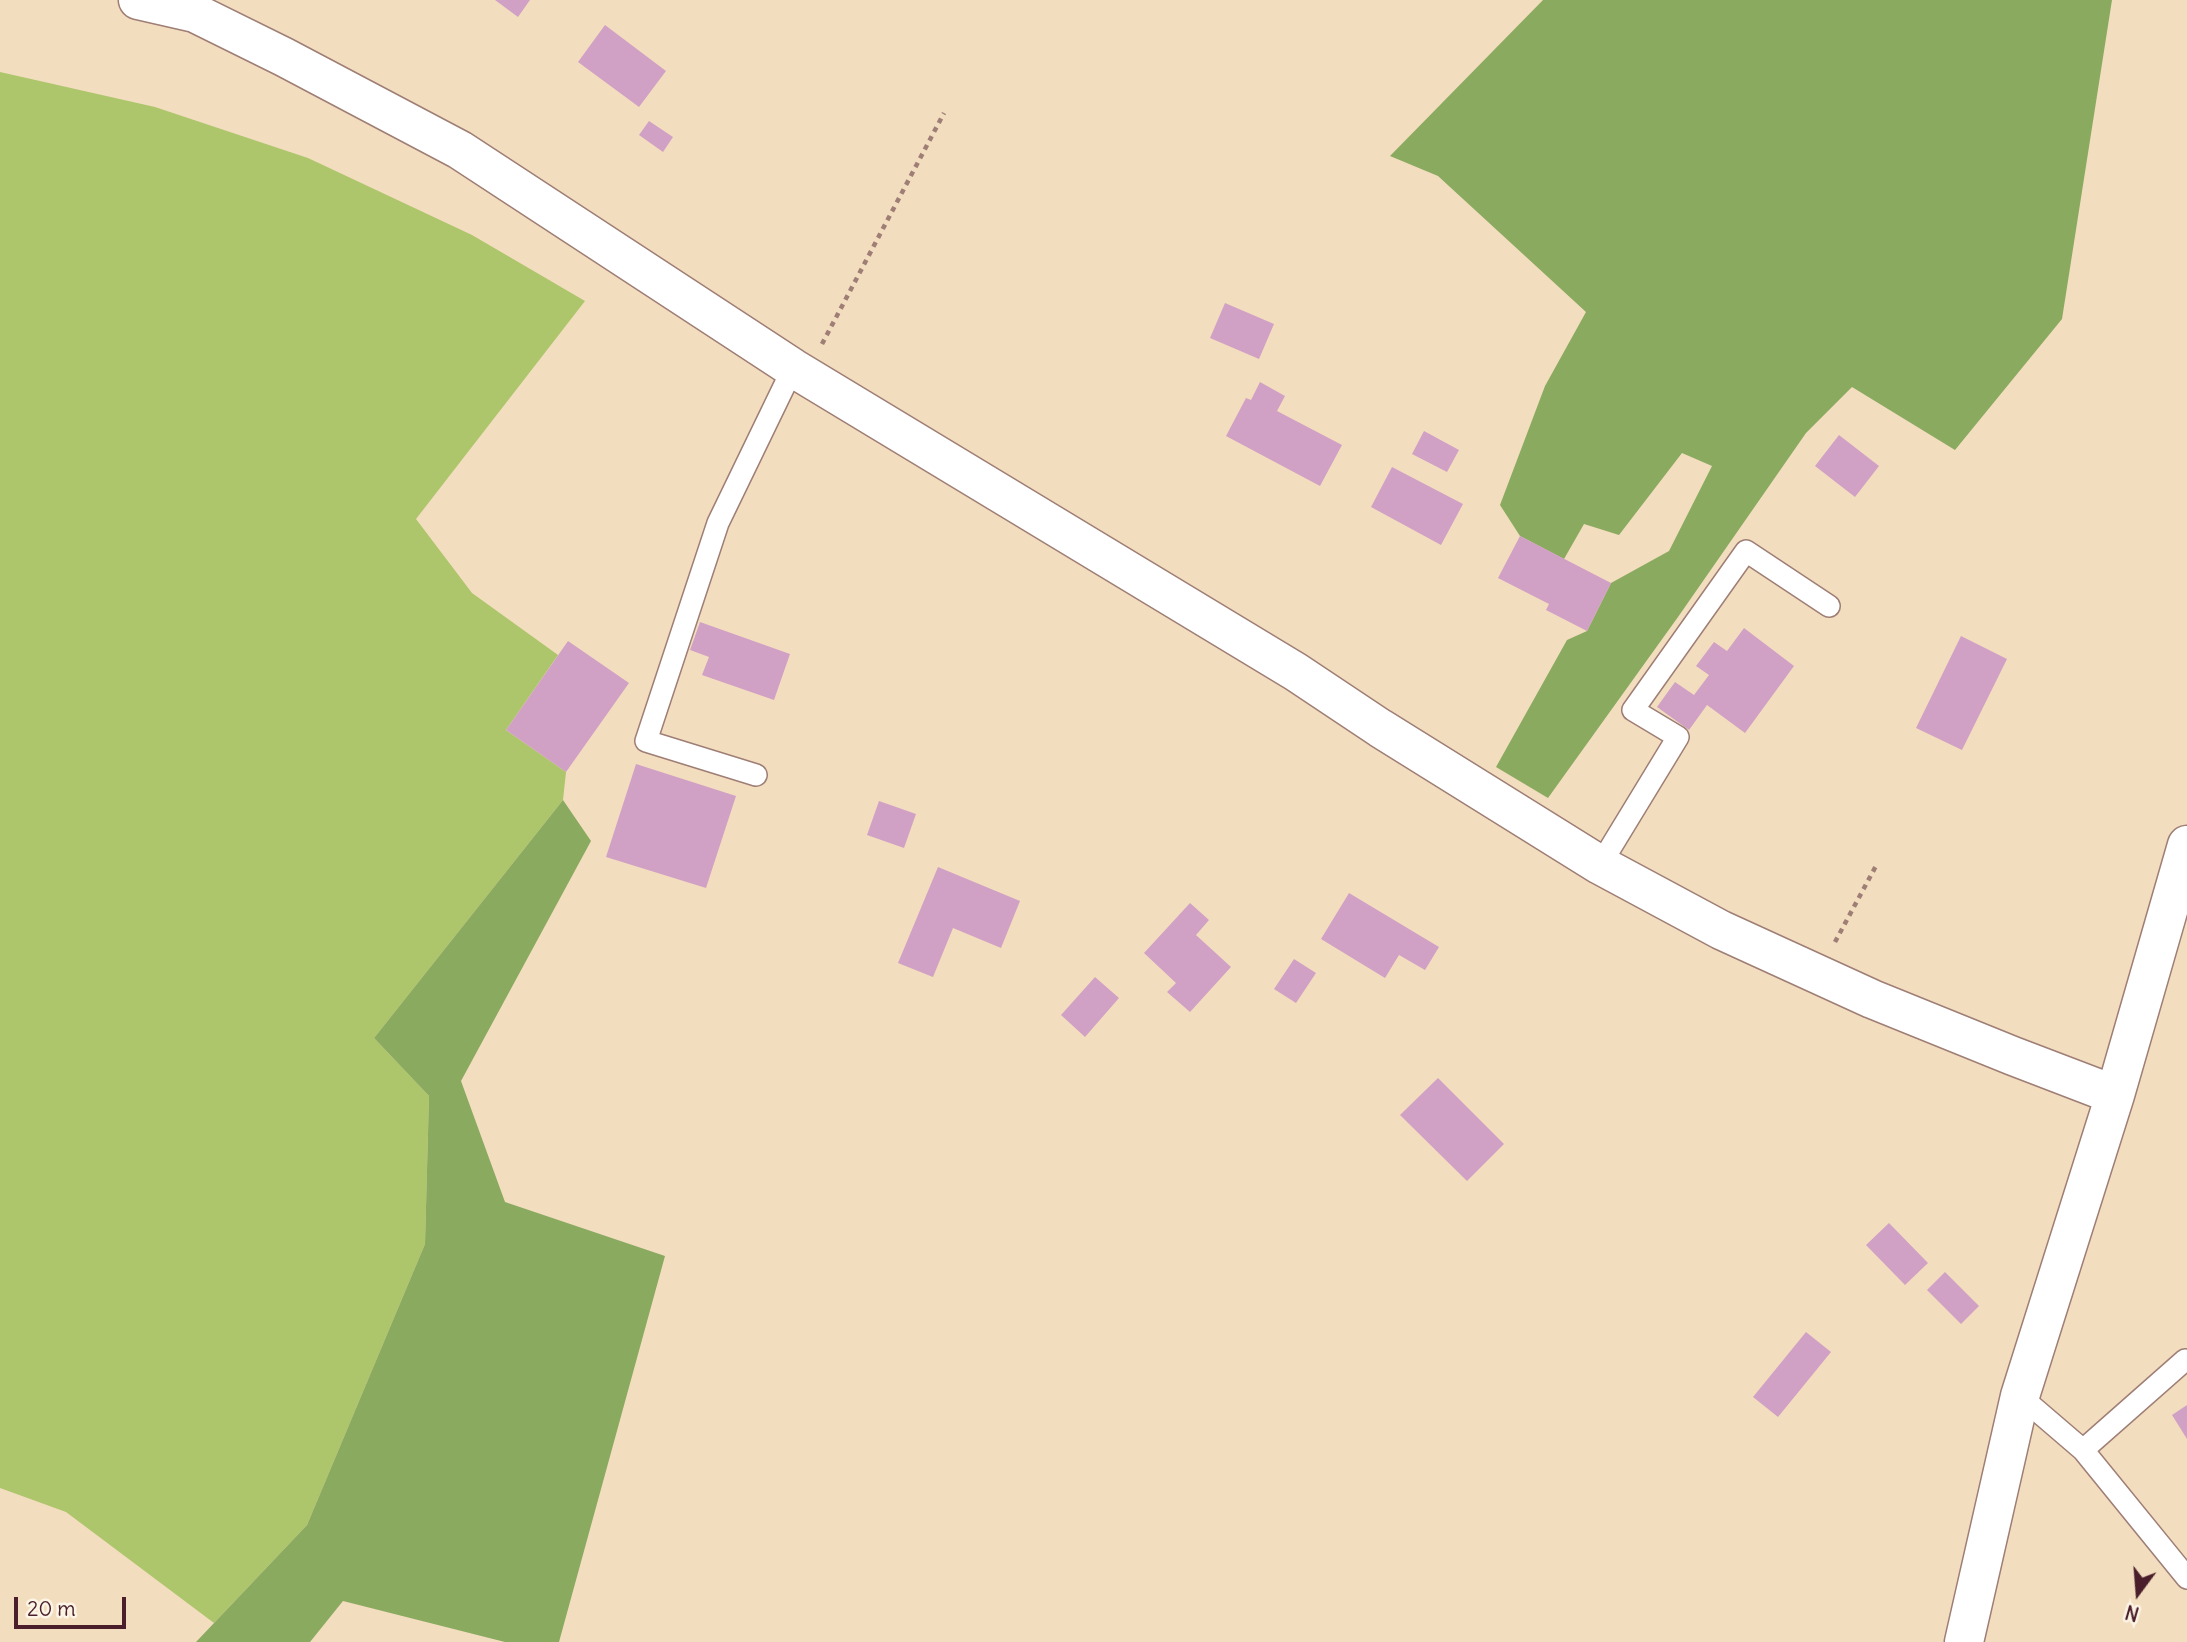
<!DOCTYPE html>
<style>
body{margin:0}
#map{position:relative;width:2187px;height:1642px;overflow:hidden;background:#f3ddbf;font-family:Delius,sans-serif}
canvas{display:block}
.north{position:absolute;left:2103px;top:1558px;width:70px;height:70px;-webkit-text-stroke:5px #fcf5e5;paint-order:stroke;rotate:196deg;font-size:19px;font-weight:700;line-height:28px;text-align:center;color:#4a1f2b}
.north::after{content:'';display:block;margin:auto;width:24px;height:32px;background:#4a1f2b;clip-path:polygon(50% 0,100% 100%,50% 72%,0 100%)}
.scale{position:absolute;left:14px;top:1597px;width:112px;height:32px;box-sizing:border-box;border:4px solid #4a1f2b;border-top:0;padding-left:9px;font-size:21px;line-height:24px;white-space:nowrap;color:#4a1f2b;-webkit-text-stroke:5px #fcf5e5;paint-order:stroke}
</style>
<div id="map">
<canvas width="2187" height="1642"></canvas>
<div class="north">N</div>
<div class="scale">20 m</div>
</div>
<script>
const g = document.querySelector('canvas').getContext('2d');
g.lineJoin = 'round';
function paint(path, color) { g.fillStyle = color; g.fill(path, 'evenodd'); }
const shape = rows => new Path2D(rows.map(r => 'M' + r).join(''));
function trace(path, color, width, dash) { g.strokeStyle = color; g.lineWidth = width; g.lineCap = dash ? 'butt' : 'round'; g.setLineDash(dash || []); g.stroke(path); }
paint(shape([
 [0,72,155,107,308,158,472,235,585,301,416,519,472,593,558,655,506,730,566,772,563,800,374,1038,429,1096,425,1244,307,1525,214,1623,66,1512,0,1488]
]), '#adc56b');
paint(shape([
 [1543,0,2112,0,2062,319,1955,450,1852,387,1806,433,1678,617,1548,798,1496,767,1567,640,1587,631,1611,583,1669,551,1712,466,1682,453,1619,535,1584,524,1564,559,1520,536,1500,505,1545,386,1586,312,1438,176,1390,156],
 [563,800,591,841,461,1081,505,1202,665,1256,559,1642,505,1642,343,1601,310,1642,196,1642,307,1525,425,1244,429,1096,374,1038]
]), '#8aaa5f');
paint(shape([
 [495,0,530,0,518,17],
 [605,25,666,71,639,107,578,62],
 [649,121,673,137,663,152,639,135],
 [1225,303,1274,324,1259,359,1210,338],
 [1260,382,1285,396,1277,411,1342,445,1320,486,1226,436,1246,398,1251,400],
 [1424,431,1459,450,1447,472,1412,454],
 [1839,435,1879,466,1855,497,1815,466],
 [1392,467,1463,504,1441,545,1371,507],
 [1520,536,1611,583,1587,631,1546,610,1549,604,1498,578],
 [700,622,790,654,774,700,702,675,709,657,690,650],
 [1744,628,1794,666,1745,733,1707,705,1689,730,1657,707,1675,682,1694,695,1709,675,1696,666,1714,642,1727,651],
 [1961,636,2007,659,1962,750,1916,728],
 [568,641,629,683,566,772,506,730],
 [636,764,736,796,706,888,606,857],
 [879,801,916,814,904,848,867,835],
 [938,867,1020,901,1001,948,953,928,933,977,898,963],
 [1349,893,1439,947,1425,970,1399,955,1385,978,1321,939],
 [1190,903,1209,920,1196,935,1231,967,1190,1012,1167,992,1176,983,1144,953],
 [1294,959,1316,973,1296,1003,1274,989],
 [1095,977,1119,998,1085,1037,1061,1015],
 [1438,1078,1504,1144,1467,1181,1400,1115],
 [1889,1223,1928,1263,1905,1285,1866,1245],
 [1945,1272,1979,1306,1961,1324,1927,1290],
 [1806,1332,1831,1352,1778,1417,1753,1397],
 [2187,1405,2187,1439,2172,1415]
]), '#d0a1c4');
const lane = shape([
 [756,775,646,741,718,523,793,368],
 [1600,865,1678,737,1633,710,1746,551,1829,606],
 [2020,1396,2083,1450,2187,1578],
 [2083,1450,2185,1360]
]);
const secondary = shape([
 [138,0,195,13,284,57,460,150,793,368,1296,672,1380,728,1600,865,1721,930,1872,999,2013,1056,2115,1095],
 [1964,1642,2020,1396,2115,1095,2187,845]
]);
trace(lane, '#9e7e75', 24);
trace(secondary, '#9e7e75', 41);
trace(shape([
 [822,344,944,113],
 [1835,942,1877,864]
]), '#9e7e75', 4.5, [5, 5]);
trace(lane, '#fff', 21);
trace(secondary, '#fff', 38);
</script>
